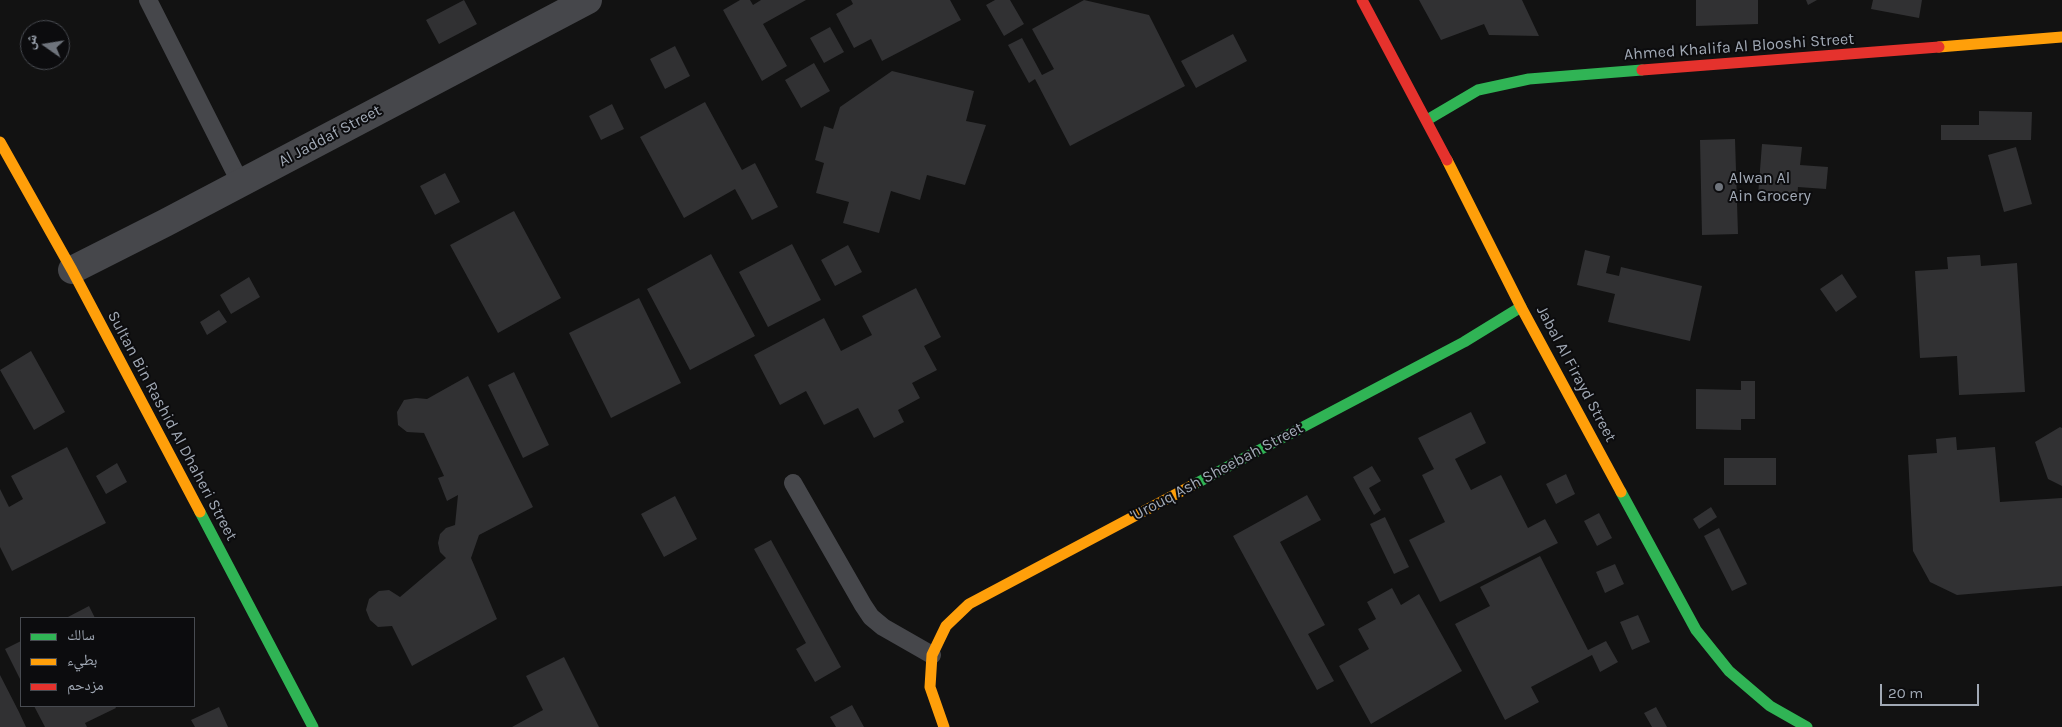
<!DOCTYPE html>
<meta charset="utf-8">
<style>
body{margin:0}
#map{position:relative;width:2062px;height:727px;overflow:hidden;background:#121212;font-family:Karla,"Noto Naskh Arabic",sans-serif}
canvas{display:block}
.legend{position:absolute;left:20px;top:617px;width:175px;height:90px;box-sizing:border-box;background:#0c0c0e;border:1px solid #484b51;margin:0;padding:6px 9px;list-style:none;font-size:15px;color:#a1a9b5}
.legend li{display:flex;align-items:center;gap:10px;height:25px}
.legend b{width:25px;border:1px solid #484b51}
.north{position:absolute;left:20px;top:20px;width:50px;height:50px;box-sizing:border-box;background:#0c0c0e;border:1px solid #484b51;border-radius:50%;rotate:283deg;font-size:14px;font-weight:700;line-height:20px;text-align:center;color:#a1a9b5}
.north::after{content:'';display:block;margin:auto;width:18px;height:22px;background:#6f747c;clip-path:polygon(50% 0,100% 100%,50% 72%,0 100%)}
.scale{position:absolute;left:1880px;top:684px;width:99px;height:22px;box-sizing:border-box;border:2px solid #a1a9b5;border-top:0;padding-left:6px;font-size:15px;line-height:18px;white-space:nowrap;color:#a1a9b5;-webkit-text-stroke:4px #0c0c0e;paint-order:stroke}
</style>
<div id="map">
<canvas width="2062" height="727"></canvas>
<ul class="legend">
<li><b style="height:6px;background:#30b455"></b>سالك</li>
<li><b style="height:6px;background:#ff9f0a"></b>بطيء</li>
<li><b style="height:6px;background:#e5322d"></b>مزدحم</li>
</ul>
<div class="north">ش</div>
<div class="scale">20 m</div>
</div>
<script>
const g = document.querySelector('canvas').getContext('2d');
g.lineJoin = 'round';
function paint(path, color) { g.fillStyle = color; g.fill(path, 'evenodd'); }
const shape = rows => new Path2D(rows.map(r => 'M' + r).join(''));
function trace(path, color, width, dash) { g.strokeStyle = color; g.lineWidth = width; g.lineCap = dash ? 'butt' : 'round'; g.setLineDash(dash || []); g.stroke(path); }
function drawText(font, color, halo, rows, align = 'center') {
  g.font = font + ' Karla,sans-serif'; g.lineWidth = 4; g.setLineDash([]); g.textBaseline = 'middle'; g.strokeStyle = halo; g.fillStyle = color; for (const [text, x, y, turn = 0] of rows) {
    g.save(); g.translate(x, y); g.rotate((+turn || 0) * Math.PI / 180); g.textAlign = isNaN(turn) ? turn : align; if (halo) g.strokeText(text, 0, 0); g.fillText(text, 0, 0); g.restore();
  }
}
paint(shape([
 [464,0,477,24,439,44,426,20],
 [740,0,750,0,753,5,761,0,806,0,763,24,787,66,762,81,723,10],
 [851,0,950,0,961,20,882,61,871,39,854,48,836,14,853,4],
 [995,0,1010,0,1024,24,1004,36,986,5],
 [1084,0,1149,15,1185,86,1070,146,1035,79,1029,83,1008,45,1022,38,1042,75,1054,69,1032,29],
 [1419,0,1522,0,1539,36,1489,35,1484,24,1441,40],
 [1696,0,1758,0,1758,24,1696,26],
 [1806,0,1817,0,1808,5],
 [1873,0,1922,0,1919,18,1871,9],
 [830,27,844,52,824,63,810,38],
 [1233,34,1247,61,1196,88,1181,61],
 [675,46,690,76,665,89,650,59],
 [814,63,830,91,801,108,785,80],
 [892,71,974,91,966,121,986,125,965,185,927,175,920,200,891,191,879,233,843,223,849,202,816,193,824,163,815,160,824,126,833,129,840,107],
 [705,102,742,170,755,163,778,207,752,220,735,189,684,218,640,137],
 [612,104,624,129,601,140,589,116],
 [1979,111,2032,112,2031,140,1941,140,1941,125,1979,125],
 [1735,139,1738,234,1702,235,1700,140],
 [1762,144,1802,147,1800,165,1828,167,1826,189,1798,187,1797,199,1758,196],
 [2016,147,2032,204,2004,212,1988,155],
 [445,173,460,202,435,215,420,186],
 [514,211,561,298,498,333,450,245],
 [792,244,821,300,768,327,739,272],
 [848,245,862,272,835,286,821,260],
 [1585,250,1610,256,1606,273,1619,276,1621,267,1702,286,1690,341,1608,322,1615,294,1577,285],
 [711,254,755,336,690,370,647,289],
 [1980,255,1981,266,2017,263,2025,392,1959,395,1957,356,1920,358,1915,271,1948,269,1947,257],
 [1842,274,1857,297,1836,312,1820,289],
 [249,277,260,297,231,314,220,295],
 [916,288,941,337,924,346,937,370,912,383,920,398,898,410,904,422,874,438,858,408,824,425,806,391,780,405,754,355,824,318,841,351,872,335,862,316],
 [639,298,681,383,611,418,569,333],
 [219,310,227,322,207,335,200,322],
 [31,351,65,412,34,430,0,370],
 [514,372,549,445,523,458,488,385],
 [468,376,533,507,479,535,471,558,497,619,412,666,392,626,378,627,370,620,366,610,369,599,379,591,389,590,400,597,446,558,440,552,438,543,440,534,446,528,455,525,458,495,447,501,438,478,444,476,424,433,407,432,398,425,397,412,404,400,416,398,427,399],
 [1741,381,1755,381,1755,419,1741,419,1741,430,1696,429,1696,389,1741,390],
 [1471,412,1486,443,1455,459,1471,490,1501,475,1528,528,1545,519,1558,543,1440,602,1409,540,1445,522,1422,475,1434,469,1418,438],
 [2060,427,2062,428,2062,486,2048,479,2035,442],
 [1956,437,1957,450,1995,447,2000,502,2062,498,2062,586,1957,595,1930,582,1913,551,1908,455,1937,453,1936,439],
 [67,447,106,523,12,571,0,547,0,489,9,507,23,499,11,476],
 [1724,458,1776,458,1776,485,1724,485],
 [117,463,127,482,106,494,96,476],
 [1372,466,1381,481,1369,488,1381,510,1374,515,1353,477],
 [1566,474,1575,494,1556,504,1546,484],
 [1307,495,1321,520,1280,542,1325,625,1308,634,1334,681,1317,690,1233,536],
 [675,496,697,539,664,557,641,514],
 [1711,507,1717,517,1699,529,1693,519],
 [1599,513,1612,538,1597,546,1584,521],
 [1385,517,1409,567,1394,574,1370,524],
 [1719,528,1747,584,1732,591,1704,536],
 [771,540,841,667,815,682,796,649,806,643,754,549],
 [1540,556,1588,650,1606,641,1618,662,1600,672,1592,655,1531,687,1539,702,1505,720,1455,624,1490,606,1480,587],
 [1615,564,1624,584,1605,593,1596,572],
 [1392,588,1401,605,1419,594,1462,671,1371,724,1339,666,1369,649,1358,629,1376,619,1367,602],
 [89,606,95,618,66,618],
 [1638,615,1650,642,1632,650,1620,622],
 [21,641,21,681,5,649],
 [564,657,599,727,512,727,543,710,526,676],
 [0,675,19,712,26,727,0,727],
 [852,705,864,727,836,727,830,717],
 [34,706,115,706,116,708,85,723,87,727,45,727],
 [219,707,228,727,195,727,191,720],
 [1656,707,1667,727,1652,727,1644,713]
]), '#313133');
trace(shape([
 [148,0,241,184],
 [793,483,863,605,871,617,883,627,932,655]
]), '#46474b', 18);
trace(shape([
 [72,270,165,223,588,0]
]), '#46474b', 28);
trace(shape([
 [1427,120,1478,90,1529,79,1642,70],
 [1193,485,1464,342,1521,307],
 [1621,492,1696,630,1729,671,1770,706,1807,727],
 [200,512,313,727]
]), '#30b455', 11);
trace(shape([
 [1939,47,2062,37],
 [0,142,72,270,200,512],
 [1447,160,1521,307,1621,492],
 [944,727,930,687,932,655,946,626,969,604,1193,485]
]), '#ff9f0a', 11);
trace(shape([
 [1362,0,1447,160],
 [1642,70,1939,47]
]), '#e5322d', 11);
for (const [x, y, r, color] of [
 [1719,187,5,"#6f747c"]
]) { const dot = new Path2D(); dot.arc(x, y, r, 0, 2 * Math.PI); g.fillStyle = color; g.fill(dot); trace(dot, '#0c0c0e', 2); }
drawText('16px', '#a1a9b5', '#0c0c0e', [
 ["Ahmed Khalifa Al Blooshi Street",1739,47,-4],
 ["Al Jaddaf Street",330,136,-28],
 ["Jabal Al Firayd Street",1576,374,62],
 ["Sultan Bin Rashid Al Dhaheri Street",172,426,62],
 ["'Urouq Ash Sheebah Street",1217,472,-28]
]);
drawText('16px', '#a1a9b5', '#0c0c0e', [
 ["Alwan Al",1729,178],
 ["Ain Grocery",1729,196]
], 'left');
</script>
